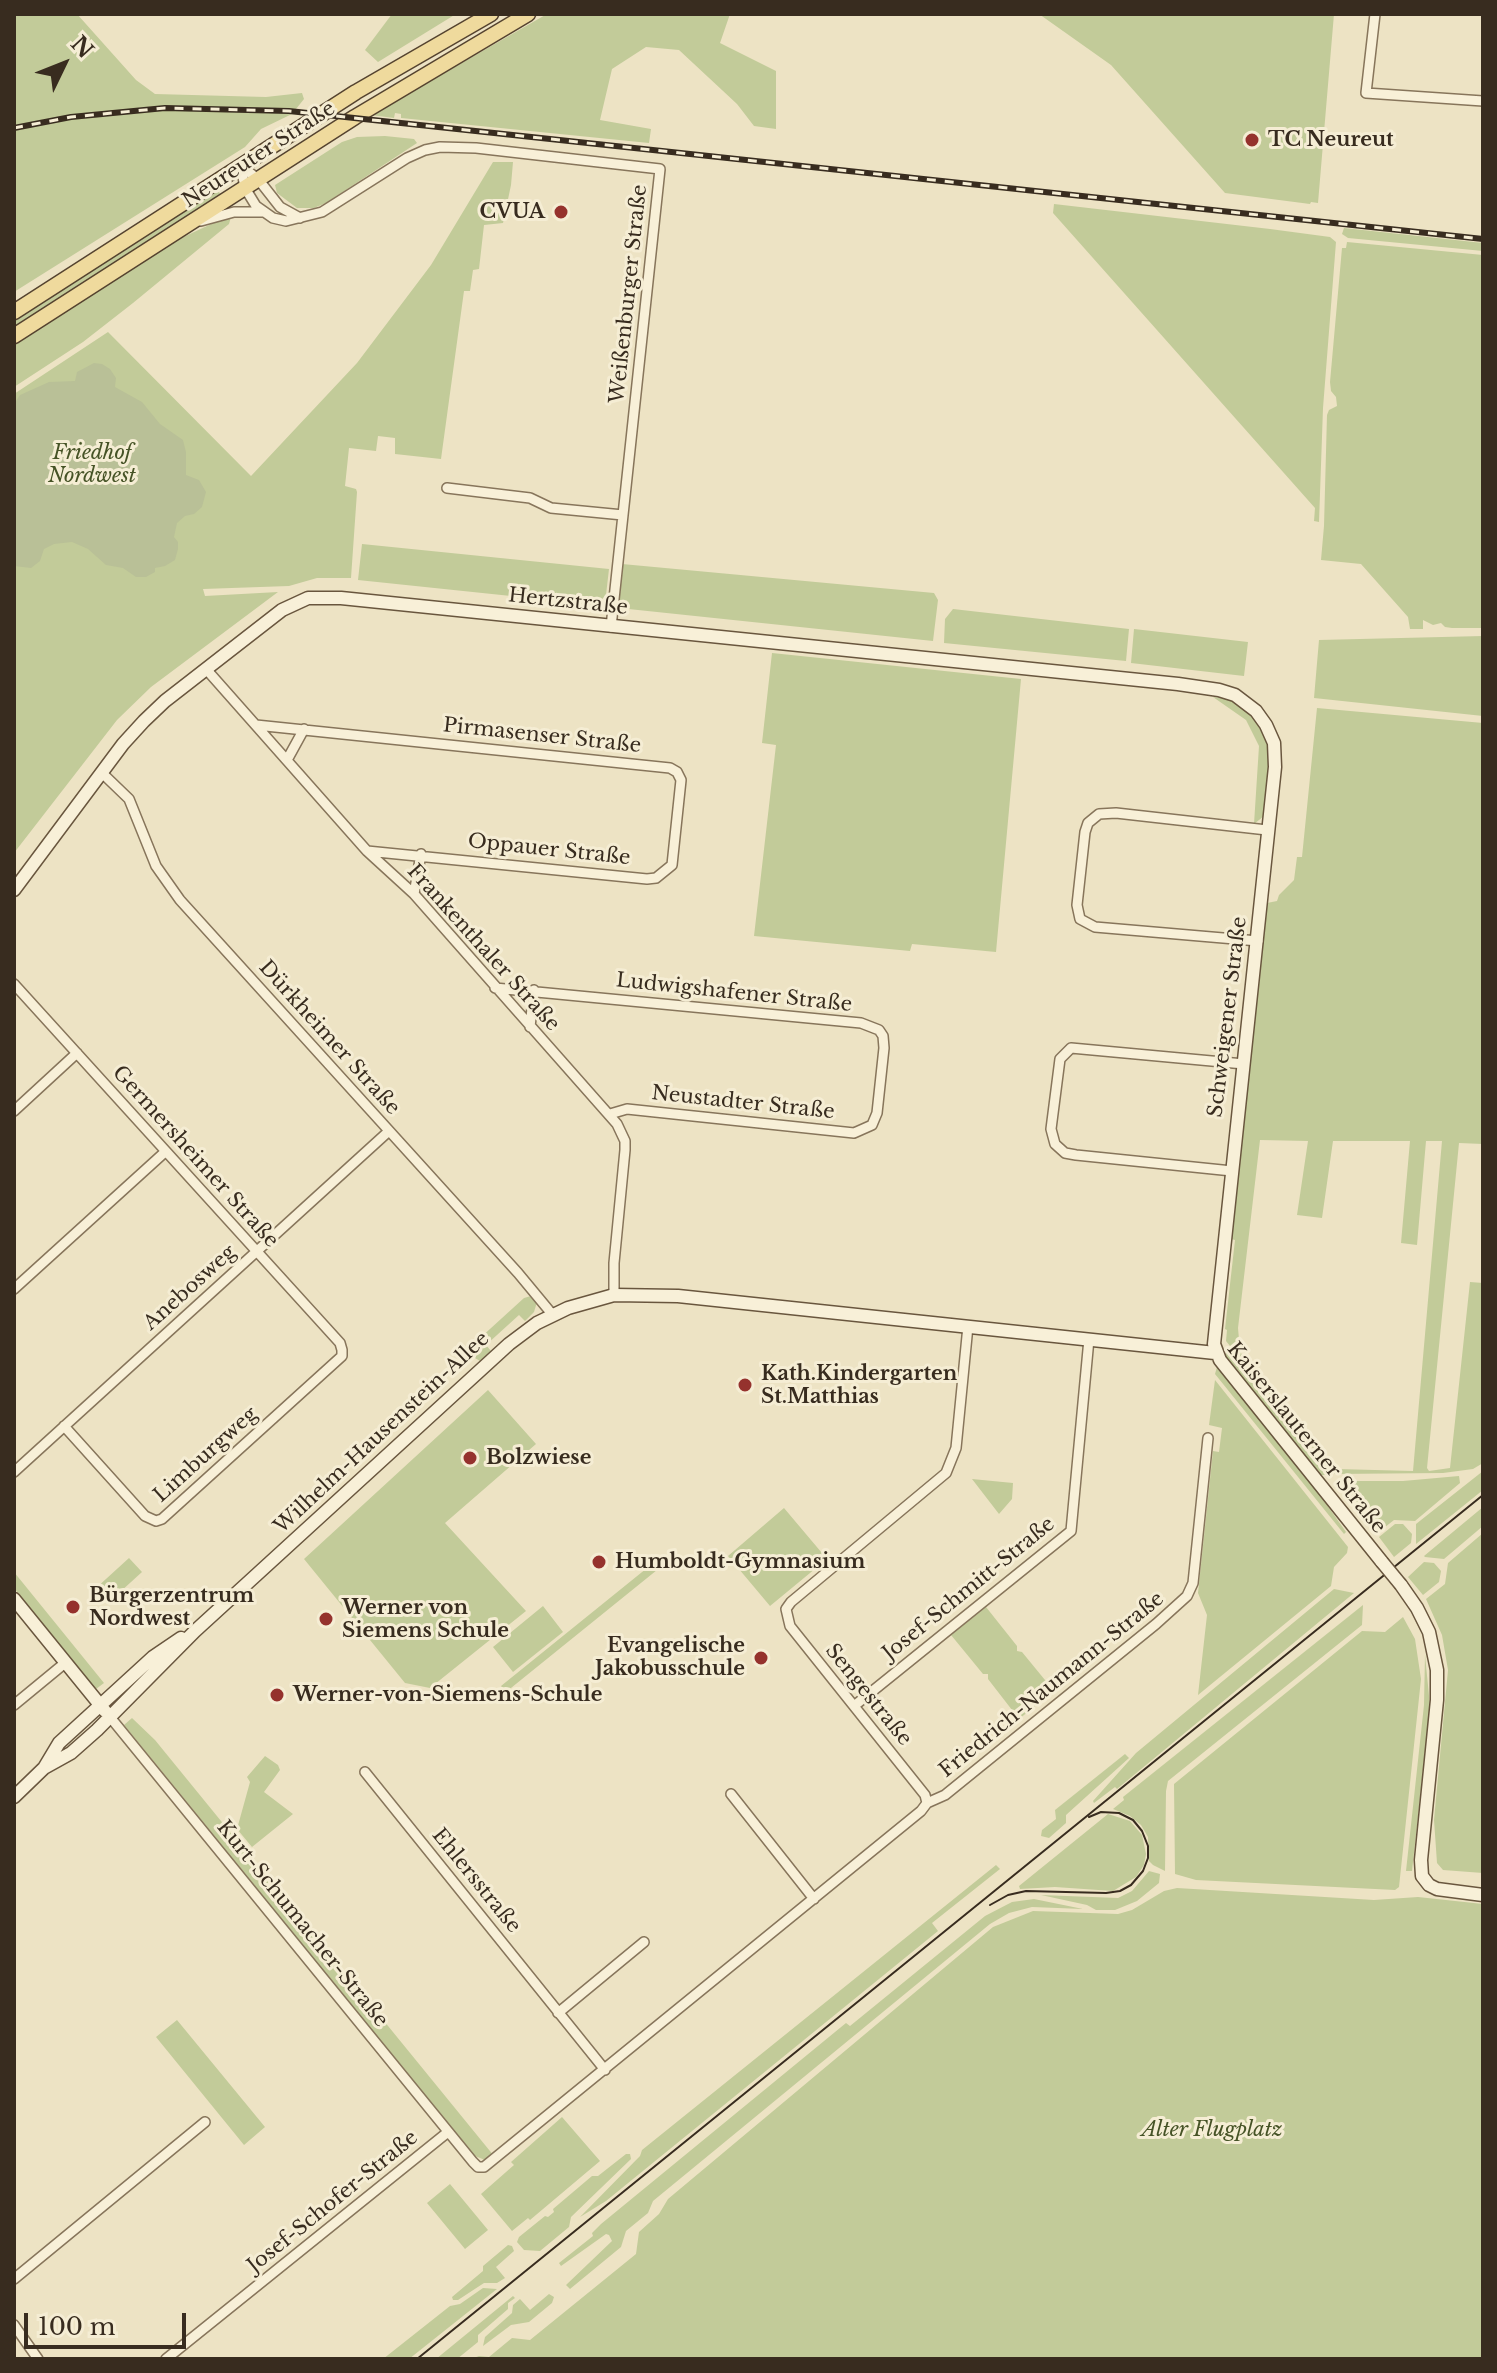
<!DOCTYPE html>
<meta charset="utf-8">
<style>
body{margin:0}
#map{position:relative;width:1497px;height:2373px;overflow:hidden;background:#ede3c4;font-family:"Libre Baskerville",serif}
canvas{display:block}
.frame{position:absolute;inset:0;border:16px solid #382c1f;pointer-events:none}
.north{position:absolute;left:24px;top:24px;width:80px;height:80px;-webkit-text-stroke:6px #f5edd4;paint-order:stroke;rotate:47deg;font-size:22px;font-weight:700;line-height:32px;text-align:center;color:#382c1f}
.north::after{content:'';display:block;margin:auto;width:28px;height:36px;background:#382c1f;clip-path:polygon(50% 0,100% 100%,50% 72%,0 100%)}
.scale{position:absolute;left:24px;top:2313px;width:162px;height:36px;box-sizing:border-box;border:4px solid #382c1f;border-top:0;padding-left:10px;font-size:24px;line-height:28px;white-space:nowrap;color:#382c1f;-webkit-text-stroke:6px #f5edd4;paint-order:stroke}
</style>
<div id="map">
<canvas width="1497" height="2373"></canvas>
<div class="frame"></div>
<div class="north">N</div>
<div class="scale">100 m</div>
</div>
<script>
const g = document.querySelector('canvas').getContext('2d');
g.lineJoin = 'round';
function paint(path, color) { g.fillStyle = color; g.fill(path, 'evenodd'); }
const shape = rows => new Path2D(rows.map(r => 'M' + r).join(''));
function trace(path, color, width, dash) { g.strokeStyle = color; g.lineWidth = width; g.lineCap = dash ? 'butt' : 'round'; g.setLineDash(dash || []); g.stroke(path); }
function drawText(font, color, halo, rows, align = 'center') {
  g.font = font + ' "Libre Baskerville",serif'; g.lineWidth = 6; g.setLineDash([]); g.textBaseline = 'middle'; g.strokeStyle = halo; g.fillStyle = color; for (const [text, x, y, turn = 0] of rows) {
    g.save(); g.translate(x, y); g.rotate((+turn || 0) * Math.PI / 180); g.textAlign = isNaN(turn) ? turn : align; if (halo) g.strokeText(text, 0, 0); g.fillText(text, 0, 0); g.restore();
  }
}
paint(shape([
 [14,14,77,14,136,80,155,94,266,97,302,93,304,99,292,114,261,129,245,147,14,292],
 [392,14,456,14,378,62,365,50],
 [547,14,730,14,720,43,776,71,776,129,754,126,737,104,679,50,646,47,612,69,600,120,651,129,649,143,401,118,401,114,395,113,394,118,371,115],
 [1039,14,1334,14,1318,203,1311,202,1310,204,1225,193,1111,65],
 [385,136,414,139,417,143,326,203,314,208,297,208,277,193,275,185,342,142,357,137],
 [493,162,513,162,511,185,503,223,484,225,479,269,473,270,470,291,464,291,441,459,395,454,395,438,378,436,376,451,349,448,345,486,356,489,357,492,351,578,317,578,289,586,203,589,205,596,278,592,151,687,117,720,14,853,14,394,108,332,251,476,357,363,431,265],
 [217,189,221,195,14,328,14,317],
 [1054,204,1270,229,1330,237,1336,242,1323,408,1319,522,1314,521,1315,508,1053,213],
 [231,217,229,224,133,303,83,342,14,387,14,342,166,245,220,220],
 [1344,228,1483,243,1483,251,1348,238,1342,234],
 [1347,242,1483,255,1483,628,1452,628,1445,627,1441,623,1433,625,1423,620,1423,629,1410,629,1408,617,1361,564,1321,560,1324,526,1327,415,1329,410,1337,406,1336,397,1331,391,1330,382,1342,248,1346,248],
 [362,544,609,569,606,595,597,605,358,580],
 [622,564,934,593,938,600,933,641,619,608],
 [953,609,1129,629,1126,661,944,643,945,619],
 [1134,629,1248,642,1244,676,1131,663],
 [1483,636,1483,716,1314,698,1319,640],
 [772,653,1021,679,996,952,912,944,910,951,754,936,776,745,762,743],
 [1213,697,1229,699,1241,705,1252,713,1264,731,1270,750,1269,790,1264,816,1254,824,1259,746,1246,720],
 [1317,708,1483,723,1483,1144,1459,1143,1427,1468,1429,1471,1450,1468,1470,1282,1483,1283,1483,1463,1473,1469,1443,1473,1334,1474,1226,1341,1227,1330,1225,1329,1235,1240,1231,1239,1267,903,1277,901,1279,895,1294,880,1297,857,1302,857],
 [1260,1140,1308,1141,1297,1215,1322,1218,1333,1141,1410,1141,1401,1243,1417,1245,1426,1141,1442,1141,1413,1471,1336,1469,1247,1365,1240,1351,1238,1328],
 [531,1296,537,1302,534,1312,525,1321,519,1315,486,1345,491,1351,480,1361,475,1358,468,1349,524,1298],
 [1228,1352,1285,1423,1327,1475,1321,1475,1223,1356],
 [1217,1367,1315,1488,1346,1532,1344,1534,1215,1374],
 [1215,1380,1348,1547,1347,1553,1334,1567,1331,1586,1198,1695,1207,1615,1198,1593,1213,1451,1219,1452,1222,1428,1209,1425],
 [488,1390,536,1444,445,1523,526,1611,430,1688,405,1683,304,1559],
 [1483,1471,1483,1490,1416,1544,1416,1524],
 [1459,1476,1460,1483,1415,1521,1394,1520,1380,1531,1340,1481,1403,1481],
 [972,1479,1013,1483,1012,1499,999,1514],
 [1483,1507,1483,1526,1444,1559,1425,1557,1424,1556],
 [784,1508,827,1559,770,1606,728,1556],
 [1395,1524,1403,1524,1412,1534,1411,1543,1394,1557,1379,1537],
 [1483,1533,1483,1873,1443,1870,1437,1863,1434,1820,1448,1670,1442,1635,1426,1599,1445,1584,1448,1563],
 [129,1558,142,1572,108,1603,95,1589],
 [1424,1562,1434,1563,1441,1571,1439,1582,1423,1595,1408,1577],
 [652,1564,657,1570,506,1692,501,1686],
 [14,1572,104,1683,96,1689,14,1588],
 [1334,1589,1354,1593,1117,1789,1115,1787,1094,1803,1093,1801,1136,1753],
 [1363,1605,1362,1625,1168,1781,1166,1791,1165,1871,1153,1865,1149,1861,1148,1837,1141,1825,1130,1816,1113,1809,1124,1800,1123,1797],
 [543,1606,563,1632,513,1672,493,1647],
 [986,1607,1017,1646,1017,1651,1022,1652,1054,1691,1019,1719,988,1679,988,1674,983,1674,951,1635],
 [1403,1617,1415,1639,1421,1679,1399,1887,1395,1890,1196,1880,1175,1874,1174,1784,1362,1631,1385,1632],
 [1425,1655,1430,1706,1412,1871,1406,1871,1424,1705],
 [132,1718,155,1740,494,2156,485,2160,475,2156,124,1725],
 [1125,1754,1129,1758,1066,1815,1066,1823,1049,1838,1041,1836,1042,1830,1056,1819,1055,1810],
 [265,1756,278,1765,280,1770,264,1792,293,1814,252,1847,237,1829,250,1782,247,1777],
 [1108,1814,1130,1821,1142,1835,1146,1854,1144,1865,1136,1877,1113,1891,1055,1887,1020,1889,1019,1886],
 [996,1865,1000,1869,932,1923,938,1931,606,2201,580,2217,640,2156,642,2150],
 [1149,1871,1160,1874,1159,1883,1137,1901,1115,1910,1096,1910,1087,1905,1041,1895,1118,1898,1132,1891],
 [1177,1888,1374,1900,1418,1897,1483,1904,1483,2359,471,2359,479,2356,489,2357,512,2338,530,2340,636,2254,639,2232,659,2214,668,2199,993,1927,1033,1911,1118,1914,1132,1910,1164,1891],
 [1034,1899,1083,1909,1032,1907,1009,1913,990,1924,653,2201,648,2213,626,2231,621,2247,570,2289,566,2285,612,2241,609,2235,606,2234,561,2266,559,2263,593,2236,592,2233,601,2224,846,2023,850,2026,985,1916,1012,1902],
 [177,2020,265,2127,244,2145,156,2037],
 [562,2117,600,2161,530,2220,528,2218,512,2231,481,2194,514,2165,511,2162],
 [626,2154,630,2154,631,2159,571,2217,569,2227,540,2251,524,2250,517,2242,519,2237,545,2216,548,2217,554,2212,553,2209,592,2176,598,2176],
 [450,2184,488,2230,465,2249,427,2203],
 [508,2245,512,2246,514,2251,496,2267,505,2278,497,2283,484,2283,458,2300,453,2300,452,2297,483,2271,483,2266],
 [483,2288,497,2289,409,2359,383,2359,450,2306,460,2304],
 [549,2294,554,2297,552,2303,529,2322,511,2325,483,2346,485,2337,512,2313,513,2305,520,2299,530,2310],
 [513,2296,515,2298,508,2303,508,2309,478,2335,478,2342,457,2359,436,2359]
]), '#c2cb99');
paint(shape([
 [94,363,102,364,110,369,116,378,115,387,142,402,160,424,183,440,186,452,186,475,199,480,206,492,202,507,194,514,185,516,177,523,174,537,178,542,178,549,175,560,165,566,155,568,155,572,146,577,136,577,123,568,106,565,88,549,72,542,54,544,44,549,40,561,31,568,14,566,14,404,20,395,49,382,75,381,77,372]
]), '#b9c097');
const street = shape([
 [1375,14,1366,93,1483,101],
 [241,166,245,188,256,206,273,218,286,221,322,212,407,158,425,150,440,147,476,148,660,169,611,627],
 [241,166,258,179,280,207,300,218],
 [201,221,234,212,261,212],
 [447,488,530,498,551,508,623,515],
 [206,669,367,851,414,894,617,1124,625,1141,625,1150,614,1263,614,1295],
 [256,725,670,768,677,772,681,780,672,865,656,878,647,879,367,851],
 [287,760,304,729],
 [101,772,129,799,156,866,180,900,518,1273,552,1314],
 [414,894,421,854],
 [1258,941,1095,927,1080,919,1077,905,1085,832,1088,823,1099,814,1116,813,1267,830],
 [14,984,340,1343,342,1350,342,1356,162,1519,156,1521,145,1516,64,1426],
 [495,988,861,1023,879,1030,883,1036,884,1048,877,1113,872,1125,854,1133,627,1109,610,1114],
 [530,1027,534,990],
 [14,1111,77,1053],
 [1232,1171,1076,1155,1065,1153,1055,1144,1051,1129,1060,1059,1071,1048,1244,1064],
 [14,1289,165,1152],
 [14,1472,389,1131],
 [14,1705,65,1663],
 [854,1706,1071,1531,1089,1339],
 [110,1717,473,2162,478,2167,484,2167,921,1811,927,1803,945,1795,1156,1624,1187,1596,1193,1583,1208,1438],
 [365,1772,605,2070],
 [731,1794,814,1899],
 [927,1803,925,1795,790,1626,786,1609,791,1602,946,1473,956,1448,968,1326],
 [558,2013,644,1942],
 [14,2279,205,2122],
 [14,2325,38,2359],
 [166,2359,448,2132]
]);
const secondary = shape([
 [14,890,123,744,144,721,165,701,282,610,308,598,341,598,1178,684,1219,690,1235,695,1256,711,1266,725,1274,743,1275,767,1214,1344,1220,1360,1382,1562],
 [1401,1585,1417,1608,1429,1632,1437,1670,1437,1700,1421,1860,1422,1876,1429,1885,1437,1889,1483,1895],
 [14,1599,105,1711],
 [44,1768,71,1753,97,1730,195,1631,509,1344,537,1323,568,1308,614,1295,678,1296,1215,1353],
 [14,1797,44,1768,59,1743,153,1657,181,1638]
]);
const primary = shape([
 [14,312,356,92,491,14],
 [14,336,355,117,528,14]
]);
trace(street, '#87755b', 12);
trace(secondary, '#69563e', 15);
trace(primary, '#55432f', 17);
trace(street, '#f8f0d8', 9);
trace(secondary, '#f8f0d8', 12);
trace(primary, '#efda9d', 14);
trace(shape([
 [990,1905,1008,1895,1026,1891,1106,1893,1120,1891,1131,1885,1143,1871,1148,1858,1148,1846,1142,1831,1133,1820,1119,1813,1101,1812,1089,1817],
 [417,2359,1483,1495]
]), '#382c1f', 2);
const rail = shape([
 [14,128,71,117,165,108,289,111,1483,239]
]);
trace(rail, '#382c1f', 6);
trace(rail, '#f5edd4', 3, [9]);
const secondaryBridge = shape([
 [1382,1562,1401,1585]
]);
trace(secondaryBridge, '#69563e', 15, []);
trace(secondaryBridge, '#f8f0d8', 12);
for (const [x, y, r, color] of [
 [1252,140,8,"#95322d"],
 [561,212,8,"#95322d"],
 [745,1385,8,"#95322d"],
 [470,1458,8,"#95322d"],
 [599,1562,8,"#95322d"],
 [73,1607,8,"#95322d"],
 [326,1619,8,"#95322d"],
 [761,1658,8,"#95322d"],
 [277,1695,8,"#95322d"]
]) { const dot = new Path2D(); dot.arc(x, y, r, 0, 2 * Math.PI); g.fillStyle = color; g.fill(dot); trace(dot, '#f5edd4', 3); }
drawText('bold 20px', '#382c1f', '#f5edd4', [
 ["TC Neureut",1268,140],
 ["CVUA",545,212,"right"],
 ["Kath.Kindergarten",761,1374],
 ["St.Matthias",761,1397],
 ["Bolzwiese",486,1458],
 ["Humboldt-Gymnasium",615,1562],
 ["Bürgerzentrum",89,1596],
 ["Nordwest",89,1619],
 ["Werner von",342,1608],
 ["Siemens Schule",342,1631],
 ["Evangelische",745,1646,"right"],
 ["Jakobusschule",745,1669,"right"],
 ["Werner-von-Siemens-Schule",293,1695]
], 'left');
drawText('20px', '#382c1f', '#f5edd4', [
 ["Neureuter Straße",259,155,-33],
 ["Weißenburger Straße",629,294,-84],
 ["Hertzstraße",568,602,6],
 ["Pirmasenser Straße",542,736,6],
 ["Oppauer Straße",549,850,6],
 ["Frankenthaler Straße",483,948,48],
 ["Ludwigshafener Straße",734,993,6],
 ["Schweigener Straße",1228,1017,-83],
 ["Dürkheimer Straße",329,1038,48],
 ["Neustadter Straße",743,1103,6],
 ["Germersheimer Straße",195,1157,48],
 ["Anebosweg",190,1288,-42],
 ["Wilhelm-Hausenstein-Allee",382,1433,-43],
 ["Kaiserslauterner Straße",1306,1438,51],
 ["Limburgweg",206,1455,-42],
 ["Josef-Schmitt-Straße",969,1589,-39],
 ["Friedrich-Naumann-Straße",1052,1685,-39],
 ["Sengestraße",868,1695,51],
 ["Ehlersstraße",476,1881,51],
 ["Kurt-Schumacher-Straße",302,1924,51],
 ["Josef-Schofer-Straße",333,2202,-39]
]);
drawText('italic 20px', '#465326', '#f5edd4', [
 ["Friedhof",92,453],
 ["Nordwest",92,476],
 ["Alter Flugplatz",1212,2130]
]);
</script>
